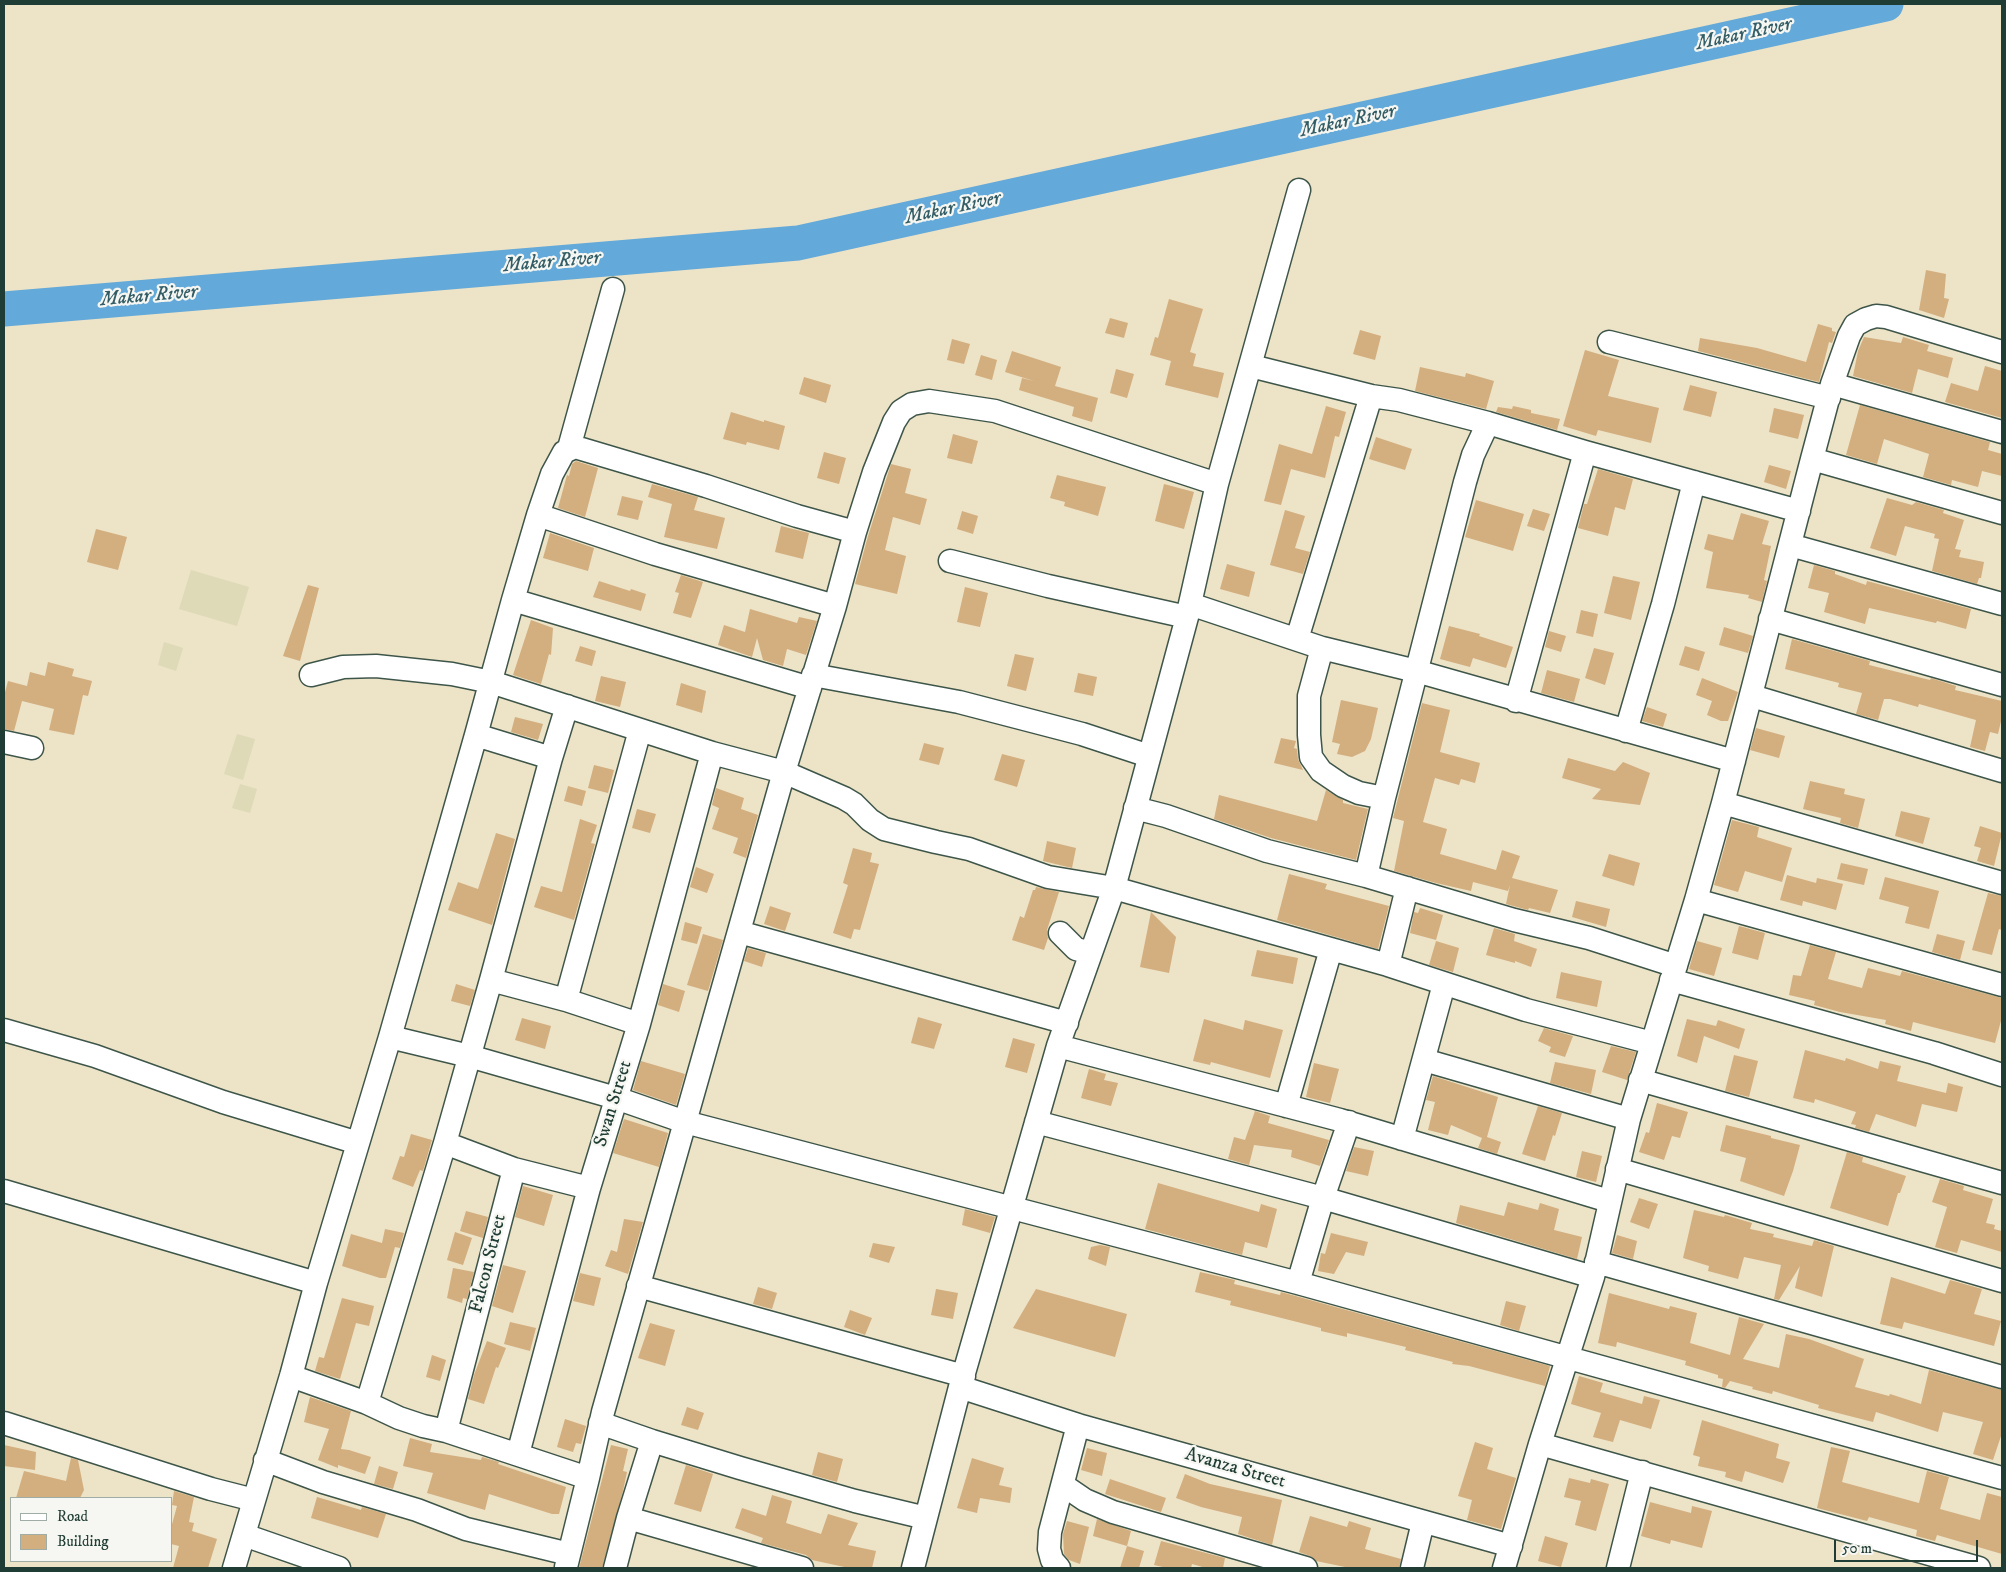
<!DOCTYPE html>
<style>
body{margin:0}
#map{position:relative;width:2006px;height:1572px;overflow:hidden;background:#ede3c7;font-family:"IM FELL DW Pica",serif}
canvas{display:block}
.frame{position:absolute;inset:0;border:5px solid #1f3d34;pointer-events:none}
.legend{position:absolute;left:10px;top:1497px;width:162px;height:65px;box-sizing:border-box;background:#f6f6f2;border:1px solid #a0aca6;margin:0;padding:6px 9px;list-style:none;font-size:15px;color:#1f3d34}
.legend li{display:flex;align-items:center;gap:10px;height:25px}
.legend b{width:25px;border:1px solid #a0aca6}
.scale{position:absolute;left:1834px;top:1540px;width:144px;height:22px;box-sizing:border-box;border:2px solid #1f3d34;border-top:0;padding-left:6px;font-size:15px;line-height:18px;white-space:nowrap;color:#1f3d34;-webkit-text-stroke:4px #f6f6f2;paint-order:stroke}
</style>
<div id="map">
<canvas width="2006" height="1572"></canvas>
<div class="frame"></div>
<ul class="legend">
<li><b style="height:6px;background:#fff"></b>Road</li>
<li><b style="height:14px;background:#d3ae7f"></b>Building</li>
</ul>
<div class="scale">50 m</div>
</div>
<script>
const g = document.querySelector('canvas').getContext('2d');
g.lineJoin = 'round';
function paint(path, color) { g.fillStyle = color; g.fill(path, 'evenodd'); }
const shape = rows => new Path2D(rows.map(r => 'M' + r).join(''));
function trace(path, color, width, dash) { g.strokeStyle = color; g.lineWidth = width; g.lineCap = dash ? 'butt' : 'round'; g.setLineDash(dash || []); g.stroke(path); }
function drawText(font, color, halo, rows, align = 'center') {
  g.font = font + ' "IM FELL DW Pica",serif'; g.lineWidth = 4.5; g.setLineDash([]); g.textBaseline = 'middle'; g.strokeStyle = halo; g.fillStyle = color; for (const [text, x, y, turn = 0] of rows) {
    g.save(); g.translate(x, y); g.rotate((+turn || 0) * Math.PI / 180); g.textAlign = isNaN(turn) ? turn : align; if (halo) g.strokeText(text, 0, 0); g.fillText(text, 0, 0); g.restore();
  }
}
paint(shape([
 [191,570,249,587,237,626,179,609],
 [164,642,183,648,176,671,158,665],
 [237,734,255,739,243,780,224,774],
 [240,784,257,789,250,813,232,808]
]), '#ded9b7');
trace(shape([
 [4,309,798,243,1886,4]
]), '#63a9d9', 35);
paint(shape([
 [1926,270,1946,274,1944,298,1949,299,1944,318,1919,310],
 [1169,299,1203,309,1190,352,1196,354,1193,366,1224,373,1218,398,1165,385,1171,361,1150,355,1155,337,1158,338],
 [1110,318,1128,323,1124,338,1105,333],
 [1818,324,1832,328,1832,331,1836,332,1832,343,1829,342,1819,382,1698,351,1700,338,1757,348,1806,362],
 [1360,330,1381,336,1375,360,1353,354],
 [1864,337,1901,343,1903,337,1929,345,1927,351,1953,358,1948,378,1918,369,1912,393,1853,376,1858,351],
 [952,339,970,344,964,364,947,360],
 [1585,350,1619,360,1608,396,1659,408,1651,443,1598,430,1596,436,1563,426],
 [1012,351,1061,367,1055,386,1098,398,1092,422,1072,416,1074,407,1019,390,1022,378,1034,381,1005,372],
 [981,355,997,360,992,380,975,375],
 [1985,366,2002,371,2002,418,1945,402,1951,383,1978,391],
 [1420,367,1465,377,1466,373,1494,381,1486,409,1415,391],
 [1116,369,1134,374,1127,398,1110,393],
 [804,377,831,385,826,403,799,394],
 [1690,385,1717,392,1711,417,1683,410],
 [1860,405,1990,442,1988,450,2002,454,2002,476,1982,471,1978,487,1952,480,1951,485,1923,477,1929,454,1884,439,1877,464,1846,455],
 [1326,406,1346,412,1339,437,1335,436,1325,478,1291,469,1281,505,1264,501,1279,444,1312,454],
 [1513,406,1531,410,1531,413,1560,419,1557,430,1496,412,1498,407,1512,409],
 [1774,408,1804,415,1798,439,1769,432],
 [731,412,764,422,764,420,785,426,779,450,747,442,746,445,723,439],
 [953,434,978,441,972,464,947,458],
 [1376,437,1412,449,1405,470,1369,459],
 [824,452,846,458,839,484,817,478],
 [576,461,598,468,585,517,558,508,567,475,569,476,572,464],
 [891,464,911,469,905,493,927,499,920,525,893,517,885,550,906,556,897,594,855,584,868,536],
 [1769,465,1791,471,1786,489,1764,482],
 [1598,469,1633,479,1625,510,1615,507,1608,536,1578,528,1584,504,1587,504],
 [1057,475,1106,487,1098,516,1064,506,1065,502,1050,498],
 [652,484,698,497,694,510,725,518,717,549,664,537,672,504,648,497],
 [1164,484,1194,492,1184,529,1155,521],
 [622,496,643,501,638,520,617,515],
 [1887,498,1912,505,1916,502,1944,510,1943,513,1964,520,1955,549,1961,550,1959,557,1984,562,1981,578,1979,578,1977,584,1932,571,1939,539,1934,538,1935,534,1905,526,1896,556,1870,548],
 [1476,500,1524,514,1513,551,1465,537],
 [1533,509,1550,514,1544,531,1527,526],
 [1285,510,1305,516,1295,548,1310,552,1303,574,1270,565],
 [962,511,978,516,973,534,957,529],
 [1741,513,1769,521,1762,544,1771,546,1764,580,1767,581,1762,602,1748,598,1749,595,1706,588,1713,552,1704,549,1708,534,1733,540],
 [781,526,809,533,803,559,775,552],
 [96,529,127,537,118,570,87,562],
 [550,533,594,548,588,571,543,558],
 [1227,564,1255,572,1249,597,1220,589],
 [1814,565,1835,571,1835,574,1866,585,1867,581,1971,609,1966,629,1937,621,1936,623,1869,608,1865,624,1824,612,1829,593,1808,588],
 [681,575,703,582,691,618,673,613,679,593,675,592],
 [1613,576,1640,582,1631,620,1604,613],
 [599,581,630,591,631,589,646,594,641,611,593,597],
 [308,585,319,588,300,661,283,656],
 [965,587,988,593,980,627,957,622],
 [750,609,797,623,799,617,817,621,806,655,787,649,783,666,763,660,757,638,752,657,718,645,724,625,745,632],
 [1581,610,1598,614,1593,637,1576,633],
 [531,620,553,628,551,655,549,654,541,684,513,675],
 [1449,626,1480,634,1479,636,1513,647,1506,668,1473,658,1470,667,1440,659],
 [1724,627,1753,636,1748,653,1719,645],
 [1549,631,1566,636,1561,652,1545,647],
 [1792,639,1870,661,1869,665,1930,680,1931,678,1956,686,1955,690,2002,701,2002,717,1998,734,1990,732,1985,751,1970,747,1976,720,1919,704,1918,707,1890,699,1884,699,1878,720,1856,714,1862,693,1838,687,1839,683,1785,669],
 [580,646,596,651,592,666,575,661],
 [1685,646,1705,652,1699,671,1679,665],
 [1594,648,1614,653,1605,685,1585,678],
 [1015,654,1034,658,1026,691,1007,686],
 [48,662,74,669,72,676,92,681,88,696,83,695,74,735,49,730,54,709,22,701,14,731,4,729,4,696,8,681,27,686,30,672,45,676],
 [1547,670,1580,679,1574,702,1541,693],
 [1078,673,1097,677,1093,696,1074,692],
 [601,676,626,682,620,707,595,701],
 [1702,678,1738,692,1728,721,1721,721,1707,715,1712,701,1696,695],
 [681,683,706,691,702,713,676,705],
 [1341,700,1378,708,1371,739,1365,751,1352,757,1337,754,1340,744,1332,742],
 [1422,703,1450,710,1440,752,1480,763,1475,783,1461,779,1459,785,1435,778,1423,822,1447,829,1440,854,1496,870,1502,850,1520,856,1512,878,1558,890,1550,913,1529,908,1528,910,1506,904,1510,885,1508,891,1473,882,1471,891,1436,883,1394,871,1404,821,1393,818],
 [1647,707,1667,714,1663,727,1642,721],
 [515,717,543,724,538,740,511,732],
 [1756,728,1785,736,1779,758,1750,750],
 [1281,738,1296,741,1294,748,1297,749,1298,759,1303,770,1274,763],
 [924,743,944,748,939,765,919,760],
 [1002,754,1025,760,1017,787,994,780],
 [1568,758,1615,771,1623,762,1650,773,1640,805,1592,799,1601,789,1562,778],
 [594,765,614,770,608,793,588,788],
 [1810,781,1845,789,1844,794,1865,799,1858,828,1840,823,1841,818,1803,809],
 [568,786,586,791,582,806,564,801],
 [716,788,744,798,741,809,758,815,746,858,733,853,738,838,712,829,719,808,712,805],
 [1326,790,1343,800,1343,803,1368,809,1356,860,1271,838,1214,819,1219,795,1317,821],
 [637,809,656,814,650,833,632,828],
 [1901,811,1930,818,1923,844,1895,836],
 [580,819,597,825,591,843,595,844,574,920,534,907,541,886,562,892],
 [1732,820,1759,827,1757,837,1792,848,1782,882,1745,871,1738,892,1714,885],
 [1980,826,2002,833,1994,866,1977,861,1981,848,1974,846],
 [496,833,515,839,492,925,448,910,458,882,478,889],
 [1047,841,1076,848,1072,868,1043,861],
 [853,848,872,853,870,862,879,864,860,930,854,929,851,939,833,933,848,885,843,883],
 [1609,854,1640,863,1634,886,1602,876],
 [1841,863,1868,869,1864,885,1837,879],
 [696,867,714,874,707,893,690,887],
 [1289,874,1327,884,1325,889,1389,906,1378,949,1277,920],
 [1787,875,1816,883,1817,878,1843,884,1836,910,1803,901,1802,906,1780,900],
 [1885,877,1939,891,1929,929,1905,923,1909,907,1879,899],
 [1036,887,1059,892,1047,930,1048,938,1044,950,1012,940,1020,916,1024,918,1033,890,1035,890],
 [1988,893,2002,896,2002,930,1999,929,1992,955,1972,950],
 [1576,901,1610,909,1606,927,1572,917],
 [770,906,791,913,785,931,764,924],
 [1420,908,1443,915,1436,940,1410,933,1414,912,1418,913],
 [1151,912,1176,937,1169,973,1140,967],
 [685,922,702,927,697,944,681,940],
 [1739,926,1765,933,1758,960,1732,953],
 [1494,928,1515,934,1514,941,1537,949,1531,967,1515,961,1515,963,1486,955],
 [703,934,723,940,708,991,687,985],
 [1937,934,1965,941,1960,960,1932,952],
 [1436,941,1459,948,1453,972,1429,965],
 [1697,941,1722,948,1714,976,1689,969],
 [1810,945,1836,952,1828,979,1862,988,1868,968,1900,976,1902,971,2002,998,2002,1017,1995,1043,1913,1022,1911,1031,1885,1024,1886,1020,1840,1012,1814,1005,1815,1001,1789,995,1793,975,1801,976],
 [748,948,766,953,762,967,744,961],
 [1257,950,1298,958,1293,984,1251,976],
 [1561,972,1602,981,1597,1007,1556,998],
 [456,984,475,990,470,1006,451,1001],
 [663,984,685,991,679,1012,658,1005],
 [918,1017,942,1024,934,1049,911,1043],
 [522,1018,551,1026,545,1049,515,1040],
 [1204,1019,1243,1030,1245,1020,1283,1030,1270,1078,1211,1062,1210,1065,1193,1061],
 [1687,1019,1716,1026,1718,1020,1745,1029,1739,1049,1704,1036,1697,1063,1677,1056],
 [1544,1028,1573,1036,1565,1057,1549,1052,1551,1047,1538,1041],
 [1013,1038,1035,1044,1027,1073,1005,1067],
 [1611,1046,1636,1052,1627,1080,1602,1072],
 [1805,1050,1845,1061,1846,1058,1878,1069,1880,1061,1901,1066,1897,1081,1946,1093,1948,1083,1963,1087,1957,1112,1922,1104,1916,1127,1876,1114,1869,1132,1855,1128,1856,1125,1851,1124,1856,1112,1815,1099,1814,1103,1793,1098],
 [1734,1055,1758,1061,1749,1097,1725,1091],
 [641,1061,685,1074,676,1105,633,1090],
 [1555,1062,1596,1070,1591,1094,1550,1083],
 [1314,1063,1339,1069,1330,1103,1306,1097],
 [1089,1069,1106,1074,1104,1080,1118,1083,1111,1106,1081,1098],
 [1433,1076,1498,1097,1487,1137,1501,1142,1497,1154,1478,1148,1482,1138,1451,1125,1448,1135,1428,1130,1435,1102,1426,1100],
 [1657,1103,1688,1112,1680,1138,1672,1136,1664,1160,1639,1152,1646,1132,1649,1133],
 [1538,1106,1562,1113,1555,1136,1553,1135,1545,1161,1522,1154],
 [1255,1111,1270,1116,1268,1123,1329,1140,1320,1166,1291,1157,1292,1150,1254,1145,1249,1165,1228,1159,1234,1137,1245,1140],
 [624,1119,668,1133,659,1167,613,1153],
 [1726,1125,1771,1136,1771,1138,1800,1145,1793,1171,1784,1196,1740,1181,1746,1158,1720,1151],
 [411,1134,432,1140,423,1171,420,1170,413,1187,392,1179,400,1156,404,1157],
 [1354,1147,1374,1151,1368,1176,1346,1171],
 [1582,1151,1602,1156,1596,1182,1576,1177],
 [1847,1152,1863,1157,1862,1162,1906,1176,1900,1193,1898,1193,1888,1226,1830,1208],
 [1940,1179,1964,1186,1963,1190,1993,1199,1986,1223,1995,1225,1994,1229,2002,1231,2002,1252,1961,1240,1957,1253,1935,1247,1947,1207,1932,1202],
 [1158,1183,1259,1212,1261,1204,1277,1209,1267,1248,1245,1242,1242,1255,1145,1229],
 [523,1186,553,1195,544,1226,515,1217],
 [1639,1198,1658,1204,1649,1229,1630,1222],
 [1508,1202,1538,1210,1540,1203,1559,1209,1554,1230,1582,1237,1577,1259,1456,1223,1460,1205,1504,1216],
 [965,1209,995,1217,990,1233,962,1225],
 [1694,1210,1724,1217,1725,1215,1752,1223,1750,1229,1774,1234,1773,1237,1812,1246,1814,1240,1834,1246,1822,1297,1795,1288,1800,1266,1779,1300,1774,1299,1781,1265,1744,1257,1738,1279,1708,1271,1709,1266,1683,1258],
 [466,1211,488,1217,483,1238,460,1231],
 [624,1219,643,1222,628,1274,605,1266,611,1250,617,1252],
 [385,1229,404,1233,400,1248,395,1247,386,1278,380,1278,342,1266,351,1234,382,1243],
 [455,1232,472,1238,463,1265,447,1260],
 [1331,1233,1368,1242,1364,1256,1346,1252,1334,1274,1318,1271,1321,1253,1325,1254],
 [1617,1235,1637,1241,1633,1259,1612,1253],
 [873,1243,895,1247,889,1263,869,1257],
 [1100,1245,1110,1247,1106,1266,1088,1259,1091,1247],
 [503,1265,526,1271,513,1313,492,1306],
 [453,1268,474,1272,467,1299,463,1298,462,1303,447,1298],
 [1200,1272,1235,1280,1234,1284,1280,1295,1281,1292,1550,1366,1545,1386,1469,1366,1452,1364,1453,1362,1405,1350,1406,1347,1347,1333,1347,1337,1321,1331,1321,1328,1230,1305,1231,1301,1195,1292],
 [580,1273,601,1278,594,1306,573,1301],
 [1891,1277,1945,1294,1950,1280,1982,1289,1974,1314,2001,1321,1994,1346,1904,1322,1902,1329,1880,1324],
 [758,1287,777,1293,772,1309,753,1304],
 [936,1289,958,1293,953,1319,931,1315],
 [1036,1289,1127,1314,1115,1357,1013,1328],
 [1609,1293,1669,1309,1670,1306,1697,1313,1690,1343,1730,1355,1739,1317,1764,1324,1743,1359,1779,1368,1786,1334,1809,1339,1864,1359,1855,1387,1889,1396,1890,1394,1921,1404,1929,1370,2002,1390,2002,1433,1993,1460,1973,1454,1983,1422,1943,1412,1938,1432,1876,1412,1873,1422,1818,1408,1819,1405,1773,1391,1772,1394,1752,1389,1753,1387,1730,1381,1725,1388,1722,1387,1723,1379,1718,1378,1718,1375,1685,1365,1686,1361,1617,1342,1616,1347,1598,1343],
 [342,1298,374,1306,369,1326,356,1323,340,1379,315,1371,319,1357,324,1358],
 [1506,1301,1526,1306,1519,1331,1500,1325],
 [850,1310,872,1318,865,1335,844,1327],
 [510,1322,536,1328,530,1351,504,1344],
 [650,1323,675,1330,665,1366,638,1358],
 [487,1341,506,1348,498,1368,496,1367,484,1404,468,1399,474,1375],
 [432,1355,446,1360,440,1381,426,1377],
 [1579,1376,1603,1383,1600,1392,1642,1404,1644,1396,1660,1400,1651,1429,1620,1420,1613,1442,1593,1437,1601,1413,1571,1404],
 [310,1397,351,1411,341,1449,349,1450,371,1457,365,1474,338,1465,338,1468,318,1460,329,1429,304,1422],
 [687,1407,704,1413,698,1430,681,1425],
 [565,1419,586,1426,581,1444,576,1443,573,1452,557,1447],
 [1702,1420,1779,1444,1776,1458,1790,1462,1783,1483,1745,1471,1742,1482,1725,1477,1726,1472,1698,1466,1700,1457,1693,1455],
 [410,1438,432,1444,430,1452,481,1460,482,1457,499,1462,498,1464,566,1487,559,1514,552,1514,489,1494,485,1510,427,1493,433,1473,403,1466],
 [1475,1442,1493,1448,1487,1469,1516,1478,1501,1529,1467,1520,1472,1500,1458,1496],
 [4,1445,36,1452,35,1470,4,1466],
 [611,1445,628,1449,623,1471,627,1472,623,1491,602,1568,579,1568],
 [1831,1447,1850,1451,1842,1482,1919,1503,1927,1471,1949,1477,1940,1509,1980,1520,1987,1493,2002,1497,2002,1554,1937,1535,1935,1541,1916,1536,1917,1530,1869,1517,1867,1521,1817,1508],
 [1087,1448,1107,1453,1102,1476,1081,1470],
 [818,1452,843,1459,837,1482,812,1475],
 [71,1458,78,1460,84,1490,80,1498,16,1498,24,1471,66,1481],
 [972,1458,1004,1468,999,1485,1012,1488,1010,1503,980,1498,977,1513,957,1508],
 [686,1465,713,1474,701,1512,674,1504],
 [379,1466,398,1472,393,1489,374,1484],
 [1185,1474,1210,1484,1282,1500,1272,1545,1238,1534,1242,1517,1201,1507,1176,1498],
 [1569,1478,1590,1483,1591,1479,1609,1484,1596,1531,1575,1525,1581,1501,1564,1497],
 [1110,1479,1166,1498,1161,1512,1105,1494],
 [174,1491,194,1497,189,1522,194,1523,192,1531,217,1539,208,1568,173,1568,179,1546,171,1544,171,1528,177,1506,172,1505],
 [772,1495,792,1501,786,1523,821,1534,828,1514,858,1523,848,1545,876,1551,872,1568,849,1568,812,1560,806,1555,761,1543,763,1538,735,1528,742,1508,766,1516],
 [317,1497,361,1510,362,1507,386,1514,378,1538,311,1518],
 [1650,1502,1691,1513,1692,1506,1712,1511,1702,1548,1671,1540,1670,1544,1641,1536],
 [1310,1516,1347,1527,1349,1521,1371,1528,1365,1549,1401,1559,1399,1568,1350,1568,1316,1561,1310,1556,1299,1552],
 [1097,1519,1131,1531,1127,1546,1093,1536],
 [1067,1521,1089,1527,1080,1564,1069,1560,1064,1554,1063,1534],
 [1545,1536,1568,1543,1561,1567,1538,1561],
 [1161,1541,1225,1558,1223,1568,1206,1568,1192,1564,1191,1568,1167,1568,1154,1565],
 [1127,1546,1144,1551,1139,1568,1120,1568]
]), '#d3ae7f');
const street = shape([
 [1609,342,1829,398],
 [1251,366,1371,396,1399,400,1488,423,1585,452,1799,511],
 [1832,384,2002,432],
 [569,448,613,289],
 [1812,459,2002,513],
 [538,515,655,554,835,606],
 [1790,545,2002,604],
 [950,561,1048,586,1187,617],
 [513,600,810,688],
 [1190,604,1322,648,1416,671,1734,761],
 [1770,619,2002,685],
 [1297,639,1371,396],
 [1322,648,1309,696,1309,735,1311,757,1321,771,1343,786,1359,793,1384,798],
 [311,675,343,667,376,666,452,674,491,682,712,753,784,772,844,798,854,804,870,820,884,829,936,842,969,849,1048,877,1114,888,1195,911,1388,965,1526,1010,1652,1043],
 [813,675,959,702,1082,734,1149,756],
 [1752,696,2002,771],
 [1516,701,1585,452],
 [1626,731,1663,604,1694,482],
 [476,735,551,758],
 [4,742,32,748],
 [1723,803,2002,883],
 [1135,808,1166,816,1267,851,1366,876,1514,920,1589,938,1676,966],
 [1366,876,1384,798,1465,482,1473,455,1488,423],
 [1696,900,2002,985],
 [739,932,1067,1023],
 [1060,933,1076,949,1091,953],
 [1388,965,1407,888],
 [491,980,566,1000,639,1024],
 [1671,980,1934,1053,2002,1075],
 [566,1000,640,730],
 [4,1030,95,1056,223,1102,358,1143],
 [390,1037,469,1056,616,1098,685,1122,1298,1283,2002,1478],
 [1058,1046,1340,1120,1609,1201],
 [1424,1060,1629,1119],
 [1640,1080,2002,1183],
 [1286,1106,1331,949],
 [1036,1122,1323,1198,1593,1277],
 [1402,1139,1444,984],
 [445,1143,514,1169,589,1188],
 [1617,1169,2002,1281],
 [4,1191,316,1283],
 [1596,1262,2002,1377],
 [1298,1283,1323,1198,1349,1122],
 [638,1286,964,1376],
 [291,1376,367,1403,399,1418,423,1426,446,1431,588,1478,603,1412,784,772,835,606,855,532,874,472,894,422,901,411,912,404,929,401,995,411,1217,484],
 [960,1387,1078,1425,1511,1546],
 [367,1403,445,1143,491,980,551,758,567,706],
 [4,1423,211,1489,254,1500],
 [600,1423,652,1441,740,1468,855,1501,926,1518],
 [446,1431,514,1169],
 [652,1441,628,1518,802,1568],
 [1540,1444,1979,1568],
 [518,1454,589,1188,639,1024,712,753],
 [265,1460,323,1482,417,1510,466,1529,569,1554],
 [1063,1485,1085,1500,1113,1512,1306,1568],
 [244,1535,339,1568],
 [566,1567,588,1478],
 [234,1568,291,1376,316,1283,390,1037,476,735,513,600,538,515,552,474,564,452,575,447,706,486,797,516,855,532],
 [615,1568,628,1518],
 [913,1568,960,1387,1058,1046,1114,888,1187,617,1217,484,1299,190],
 [1059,1568,1052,1560,1049,1549,1050,1532,1078,1425],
 [1412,1568,1423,1522],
 [1504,1568,1540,1444,1593,1277,1629,1119,1696,900,1723,803,1812,459,1832,384,1849,336,1855,325,1866,319,1876,316,1886,317,2002,352],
 [1618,1568,1642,1472]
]);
trace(street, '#3e564a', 25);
trace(street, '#fff', 22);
drawText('19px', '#1f3d34', '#f6f6f2', [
 ["Swan Street",614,1104,-73],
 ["Falcon Street",489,1264,-76],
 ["Avanza Street",1235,1469,16]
]);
drawText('italic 20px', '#335d66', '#f6f6f2', [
 ["Makar River",1744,35,-12],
 ["Makar River",1348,122,-12],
 ["Makar River",953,209,-12],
 ["Makar River",552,263,-5],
 ["Makar River",149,297,-5]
]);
</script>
